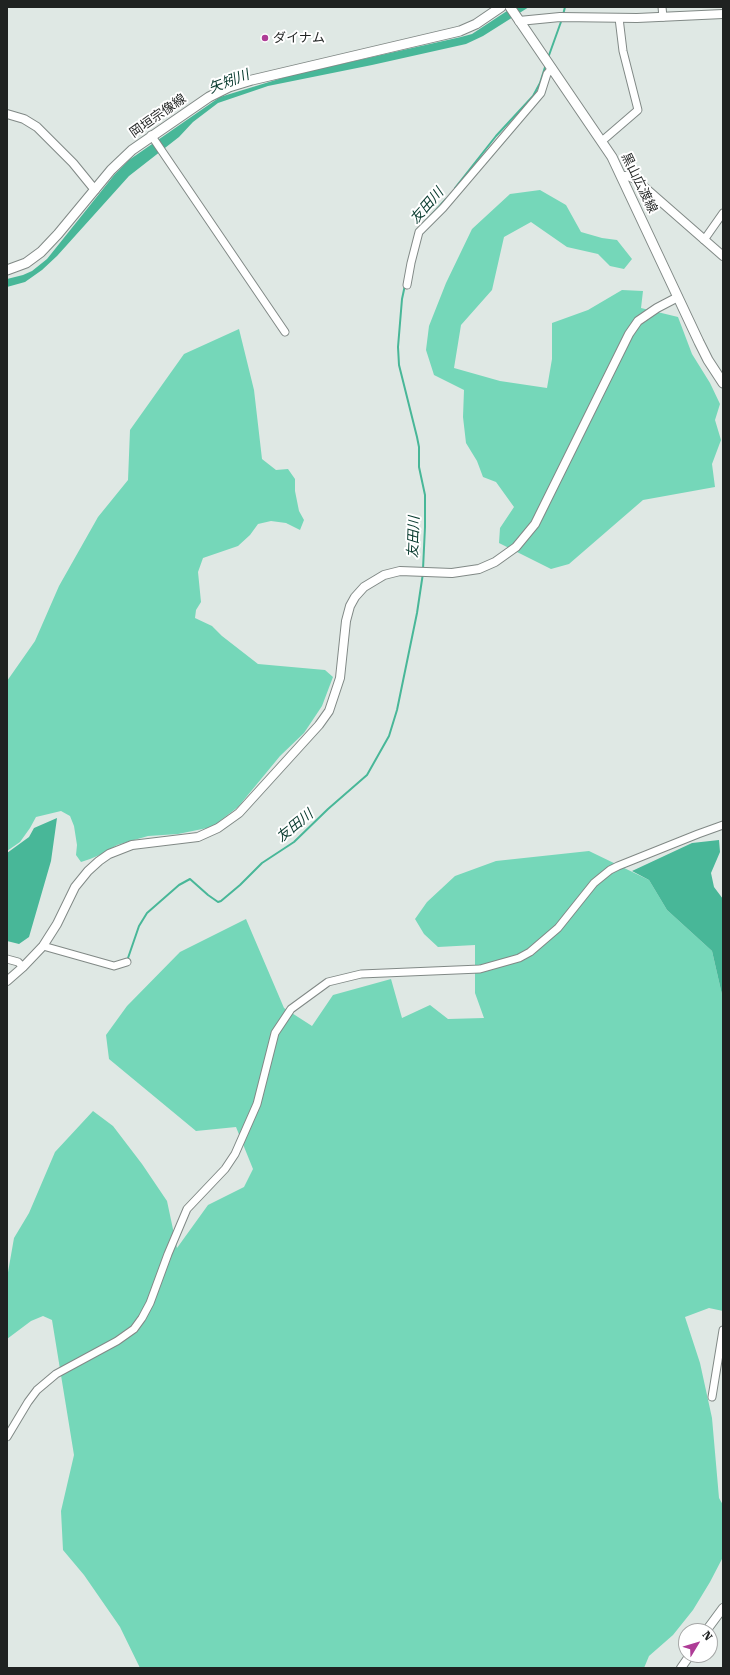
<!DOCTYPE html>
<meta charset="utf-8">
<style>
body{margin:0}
#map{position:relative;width:730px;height:1675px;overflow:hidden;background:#dfe8e4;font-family:"Roboto Serif",serif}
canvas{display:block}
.frame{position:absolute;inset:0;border:8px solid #1f2221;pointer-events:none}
.north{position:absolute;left:678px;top:1623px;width:40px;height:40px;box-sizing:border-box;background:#fff;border:1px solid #a5a7a6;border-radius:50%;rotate:52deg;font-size:11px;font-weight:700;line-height:16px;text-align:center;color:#1f2221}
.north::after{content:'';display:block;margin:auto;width:14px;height:18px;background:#ae3c96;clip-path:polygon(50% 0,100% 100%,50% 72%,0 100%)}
</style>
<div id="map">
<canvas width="730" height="1675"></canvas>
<div class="frame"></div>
<div class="north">N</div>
</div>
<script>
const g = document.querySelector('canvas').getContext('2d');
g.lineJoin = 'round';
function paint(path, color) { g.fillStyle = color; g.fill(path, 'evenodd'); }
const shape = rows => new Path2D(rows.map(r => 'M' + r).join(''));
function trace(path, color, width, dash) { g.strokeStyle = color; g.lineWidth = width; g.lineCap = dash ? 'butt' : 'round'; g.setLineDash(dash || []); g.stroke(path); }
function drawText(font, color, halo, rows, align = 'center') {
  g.font = font + ' "Roboto Serif","Noto Sans JP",serif'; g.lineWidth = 4; g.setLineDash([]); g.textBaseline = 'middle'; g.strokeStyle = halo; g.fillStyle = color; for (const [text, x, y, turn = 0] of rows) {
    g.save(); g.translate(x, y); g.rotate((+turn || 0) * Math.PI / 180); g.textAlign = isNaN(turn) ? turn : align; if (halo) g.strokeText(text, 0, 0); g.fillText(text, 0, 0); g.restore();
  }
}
paint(shape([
 [540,190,566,205,581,232,602,238,617,240,632,259,624,269,610,266,598,254,567,247,531,222,504,237,492,290,461,325,454,368,500,381,547,388,552,359,552,323,588,310,622,290,643,291,641,308,678,317,692,354,710,383,720,404,715,420,721,440,712,464,715,487,643,500,569,564,551,569,499,543,500,528,514,507,496,482,483,477,477,461,466,443,463,417,464,390,434,375,426,350,429,326,446,283,472,229,510,194],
 [239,329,254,390,262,459,276,470,288,469,295,479,295,491,299,511,304,520,300,530,286,523,271,521,258,524,250,535,238,546,203,558,198,572,201,602,196,610,195,618,212,626,222,636,258,664,325,670,333,677,322,706,304,733,280,756,238,807,212,827,178,834,148,836,117,845,102,854,90,859,81,862,76,855,77,845,74,826,70,816,61,811,36,817,30,828,20,842,7,851,7,681,35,641,59,586,98,517,128,480,130,430,184,354],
 [589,851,649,880,667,910,712,951,723,999,723,1311,709,1308,685,1317,700,1363,712,1418,719,1498,723,1505,723,1557,710,1582,693,1610,673,1635,649,1656,644,1668,140,1668,120,1627,84,1575,63,1550,61,1511,74,1455,52,1320,43,1316,31,1321,7,1339,7,1278,14,1238,29,1213,55,1152,93,1111,113,1126,142,1164,167,1201,177,1248,208,1205,244,1187,253,1169,236,1127,196,1131,109,1059,106,1035,127,1006,180,952,246,919,284,1008,312,1026,333,995,391,979,402,1018,430,1005,448,1019,484,1018,475,993,475,945,438,947,424,934,415,919,427,902,455,876,496,861]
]), '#75d7b9');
paint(shape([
 [513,7,529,7,483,36,466,44,372,65,268,86,218,103,193,122,179,137,129,176,57,256,42,270,25,282,7,287,7,279,23,275,32,271,47,259,115,174,129,160,220,97,292,75,461,37,472,34],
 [57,818,51,861,29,937,19,944,7,941,7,853,29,837,34,828],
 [719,840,720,852,711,873,714,887,723,899,723,999,712,951,667,910,649,880,632,871,692,843]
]), '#48b798');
trace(shape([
 [563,15,565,7],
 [548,58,562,19],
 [455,188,496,136,533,96,540,83,546,64],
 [423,224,446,199],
 [405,285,402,299,398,347,399,365,417,437,419,447,419,467,425,495,425,527,423,569],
 [128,958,139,926,147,913,179,885,190,879,208,895,218,902,221,901,240,885,262,863,294,842,328,809,367,775,389,736,397,710,417,613,423,573]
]), '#48b798', 2);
const minor = shape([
 [662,7,663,17],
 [151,135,285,332],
 [602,141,638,110,623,51,619,18],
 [704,240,723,213],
 [407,285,411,263,419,232,443,208,541,93,547,74,552,68],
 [43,946,114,966,127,962],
 [7,959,18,962,23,967],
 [712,1397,723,1330],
 [7,1437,28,1402,37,1390,56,1374,117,1341,134,1329,142,1318,150,1303,168,1254,187,1209,225,1169,235,1154,257,1104,275,1033,291,1009,328,982,361,974,480,969,519,958,530,952,558,928,594,883,610,870,618,866,698,834,723,825]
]);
const tertiary = shape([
 [519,21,560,17,637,18,723,14],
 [7,114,24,119,37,127,73,163,95,190],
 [622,176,628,176,635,179,723,256],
 [7,981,23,967,43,946,57,924,75,887,88,871,99,861,109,854,132,845,198,837,218,828,239,813,319,725,329,711,340,678,346,621,350,606,355,597,364,587,384,575,400,571,452,573,479,569,495,562,516,547,535,524,629,334,638,321,657,308,678,297],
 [706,1631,723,1608],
 [681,1668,690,1655]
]);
const secondary = shape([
 [510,7,612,157,699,342,708,360,723,383],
 [7,270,26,263,41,252,58,234,111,170,132,150,209,97,229,87,252,80,460,31,476,24,501,7]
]);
trace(minor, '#818986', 9);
trace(tertiary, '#818986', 10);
trace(secondary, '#818986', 11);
trace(minor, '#fff', 7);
trace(tertiary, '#fff', 8);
trace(secondary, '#fff', 9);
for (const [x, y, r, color] of [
 [265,38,4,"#ae3c96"]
]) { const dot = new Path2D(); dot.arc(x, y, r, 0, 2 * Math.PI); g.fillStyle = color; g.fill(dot); trace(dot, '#fff', 1.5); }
drawText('13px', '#1f2221', '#fff', [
 ["ダイナム",273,38]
], 'left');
drawText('13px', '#1f2221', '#fff', [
 ["岡垣宗像線",158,116,-35],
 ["黒山広渡線",639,183,64]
]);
drawText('italic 14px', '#093b2f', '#fff', [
 ["矢矧川",229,82,-21],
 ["友田川",427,206,-49],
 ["友田川",414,537,-88],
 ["友田川",295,826,-39]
]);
</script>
